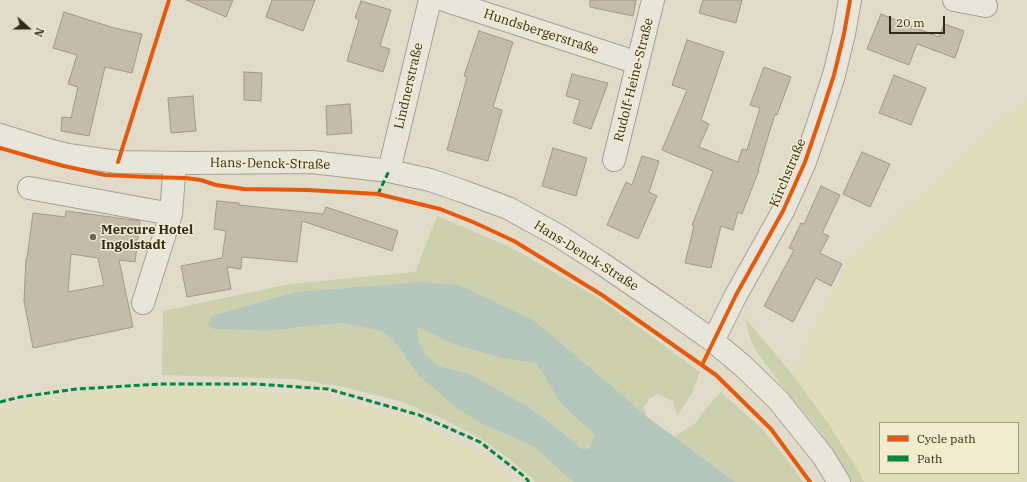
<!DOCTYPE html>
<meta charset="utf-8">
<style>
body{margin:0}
#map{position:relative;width:1027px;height:482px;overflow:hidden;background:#e0dcc9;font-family:"IBM Plex Serif",serif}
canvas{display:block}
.legend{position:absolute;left:879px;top:422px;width:140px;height:52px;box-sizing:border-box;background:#f2ecce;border:1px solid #a59e87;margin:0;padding:5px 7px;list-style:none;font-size:12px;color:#32291c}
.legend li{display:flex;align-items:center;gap:8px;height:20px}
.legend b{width:20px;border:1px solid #a59e87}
.north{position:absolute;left:8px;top:8px;width:40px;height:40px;-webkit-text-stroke:3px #f2ecce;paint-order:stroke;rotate:111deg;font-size:11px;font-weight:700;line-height:16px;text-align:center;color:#32291c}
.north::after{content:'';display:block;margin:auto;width:14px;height:18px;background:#32291c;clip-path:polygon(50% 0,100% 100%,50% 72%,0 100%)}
.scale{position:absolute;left:889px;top:16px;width:56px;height:18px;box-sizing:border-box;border:2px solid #32291c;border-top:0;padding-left:5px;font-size:12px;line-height:14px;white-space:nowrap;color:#32291c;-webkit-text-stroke:3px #f2ecce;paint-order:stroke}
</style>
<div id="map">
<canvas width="1027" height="482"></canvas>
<ul class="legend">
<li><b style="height:5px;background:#e8590c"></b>Cycle path</li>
<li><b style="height:5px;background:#00873e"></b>Path</li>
</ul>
<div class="north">N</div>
<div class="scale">20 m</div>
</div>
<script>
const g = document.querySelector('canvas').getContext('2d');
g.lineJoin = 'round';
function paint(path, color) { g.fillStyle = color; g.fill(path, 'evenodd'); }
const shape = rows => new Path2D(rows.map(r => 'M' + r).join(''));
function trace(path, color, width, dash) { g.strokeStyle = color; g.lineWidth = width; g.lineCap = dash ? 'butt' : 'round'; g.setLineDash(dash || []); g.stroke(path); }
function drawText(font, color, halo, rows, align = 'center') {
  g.font = font + ' "IBM Plex Serif",serif'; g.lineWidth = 3; g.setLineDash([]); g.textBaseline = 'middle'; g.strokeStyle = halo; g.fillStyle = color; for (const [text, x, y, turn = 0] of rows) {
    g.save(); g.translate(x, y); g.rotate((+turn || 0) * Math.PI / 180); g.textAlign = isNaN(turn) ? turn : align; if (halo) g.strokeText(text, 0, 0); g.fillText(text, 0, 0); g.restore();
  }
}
paint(shape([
 [1027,100,1027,482,864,482,858,470,829,425,793,375,846,265],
 [880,423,1018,423,1018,473,880,473],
 [118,389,209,389,323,396,409,419,480,453,511,482,0,482,0,411,43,397]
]), '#dfddba');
paint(shape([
 [437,216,510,247,600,299,700,372,692,393,677,416,673,401,658,394,649,399,644,407,646,416,619,392,581,360,418,282,295,292,219,314,211,317,214,329,267,331,341,323,382,331,395,342,419,376,486,426,533,446,573,482,535,482,531,477,504,455,480,438,445,420,400,401,344,387,294,379,162,375,163,311,290,284,415,272],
 [745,318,793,375,829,425,858,470,864,482,852,482,819,430,784,388,758,354,750,339],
 [418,326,455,345,507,359,536,363,561,404,595,435,590,448,582,449,556,427,527,406,468,373,438,366,427,356,418,341],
 [721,392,761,428,785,457,803,482,735,482,674,437,697,422,702,413]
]), '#ccd0ac');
paint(shape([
 [418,282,459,285,533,320,619,392,646,416,735,482,573,482,533,446,486,426,457,408,419,376,395,342,382,331,341,323,267,331,214,329,208,325,211,317,218,314,295,292],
 [418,327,455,345,507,359,536,363,561,404,595,435,590,448,582,449,556,427,527,406,468,373,438,366,427,356,418,341]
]), '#b5c6bd');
const building = shape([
 [186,0,233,0,226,17,186,0],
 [272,0,315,0,303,31,266,17,272,0],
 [590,0,636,0,633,16,590,7,590,0],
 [703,0,742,0,736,23,699,13,703,0],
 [361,1,391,10,380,46,390,49,383,72,347,61,359,20,355,18,361,1],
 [64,12,114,28,142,34,132,73,105,67,89,136,61,131,62,117,71,118,78,87,68,84,77,55,53,48,64,12],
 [881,14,939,37,944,24,964,31,955,58,917,44,909,65,867,49,881,14],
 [479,31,513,42,493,107,502,110,488,161,447,150,467,77,464,76,479,31],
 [687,40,724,52,701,120,709,124,699,147,738,162,742,149,747,150,760,108,750,105,764,67,791,77,777,115,775,114,758,170,759,170,742,214,738,212,733,230,721,226,711,268,685,263,694,226,692,225,713,171,662,150,687,90,672,85,687,40],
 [244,72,262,73,261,101,244,100,244,72],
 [572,74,608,83,591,129,573,123,580,100,566,96,572,74],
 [894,75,926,88,911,125,879,113,894,75],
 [193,96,196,131,171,133,168,98,193,96],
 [350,104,352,133,327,135,326,106,350,104],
 [553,148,587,158,576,196,542,186,553,148],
 [862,152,890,164,870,207,843,194,862,152],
 [642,156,659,161,649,192,657,196,638,239,607,225,626,182,632,185,642,156],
 [821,186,840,195,822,233,829,236,820,253,842,264,831,286,816,278,793,322,764,306,794,250,789,248,801,223,804,224,821,186],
 [217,201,239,203,239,205,323,214,326,207,398,231,392,251,302,221,297,262,242,257,241,269,227,267,231,289,187,297,181,266,222,258,226,231,214,229,217,201],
 [66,211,126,219,140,221,135,262,119,260,133,327,33,348,24,301,26,258,27,258,33,213,65,217,66,211],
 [71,254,98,258,104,285,68,292,71,254]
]);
paint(building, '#c4bbaa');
trace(building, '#a09889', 1);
const minor = shape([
 [444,0,638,63],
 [954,0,986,6],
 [0,135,48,150,68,155,118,162,189,163,312,162,389,171,430,180,462,191,508,208,559,236,601,263,674,313,713,341,743,366,778,400,823,456,839,482],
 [614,160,653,0],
 [389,171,430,0],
 [29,188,171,214],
 [143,303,171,214,175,163],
 [713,341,736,295,783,211,805,162,820,118,834,75,844,34,850,0]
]);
trace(minor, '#a5a093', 24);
trace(minor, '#e8e6db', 22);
trace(shape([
 [378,194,389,171],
 [0,402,20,397,77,389,160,384,255,384,328,389,419,415,480,442,525,477,529,482]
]), '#00873e', 3, [6, 3]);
trace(shape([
 [0,148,35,158,64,166,105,175,148,177,185,178,201,180,216,185,244,189,308,190,378,194,440,209,473,222,514,241,602,295,716,375,771,429,810,482],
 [118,162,169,0],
 [702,365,736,295,783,211,805,162,820,118,834,75,844,34,850,0]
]), '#e8590c', 4);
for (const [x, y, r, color] of [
 [93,237,4,"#6f6859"]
]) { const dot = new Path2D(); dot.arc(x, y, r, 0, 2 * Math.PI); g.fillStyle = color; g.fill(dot); trace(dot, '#f2ecce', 1.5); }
drawText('13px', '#32291c', '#f2ecce', [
 ["Hundsbergerstraße",541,32,18],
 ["Rudolf-Heine-Straße",634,80,-76],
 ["Lindnerstraße",409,86,-77],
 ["Hans-Denck-Straße",270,164,1],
 ["Kirchstraße",788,173,-67],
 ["Hans-Denck-Straße",586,256,32]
]);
drawText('bold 13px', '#32291c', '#f2ecce', [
 ["Mercure Hotel",101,230],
 ["Ingolstadt",101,245]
], 'left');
</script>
